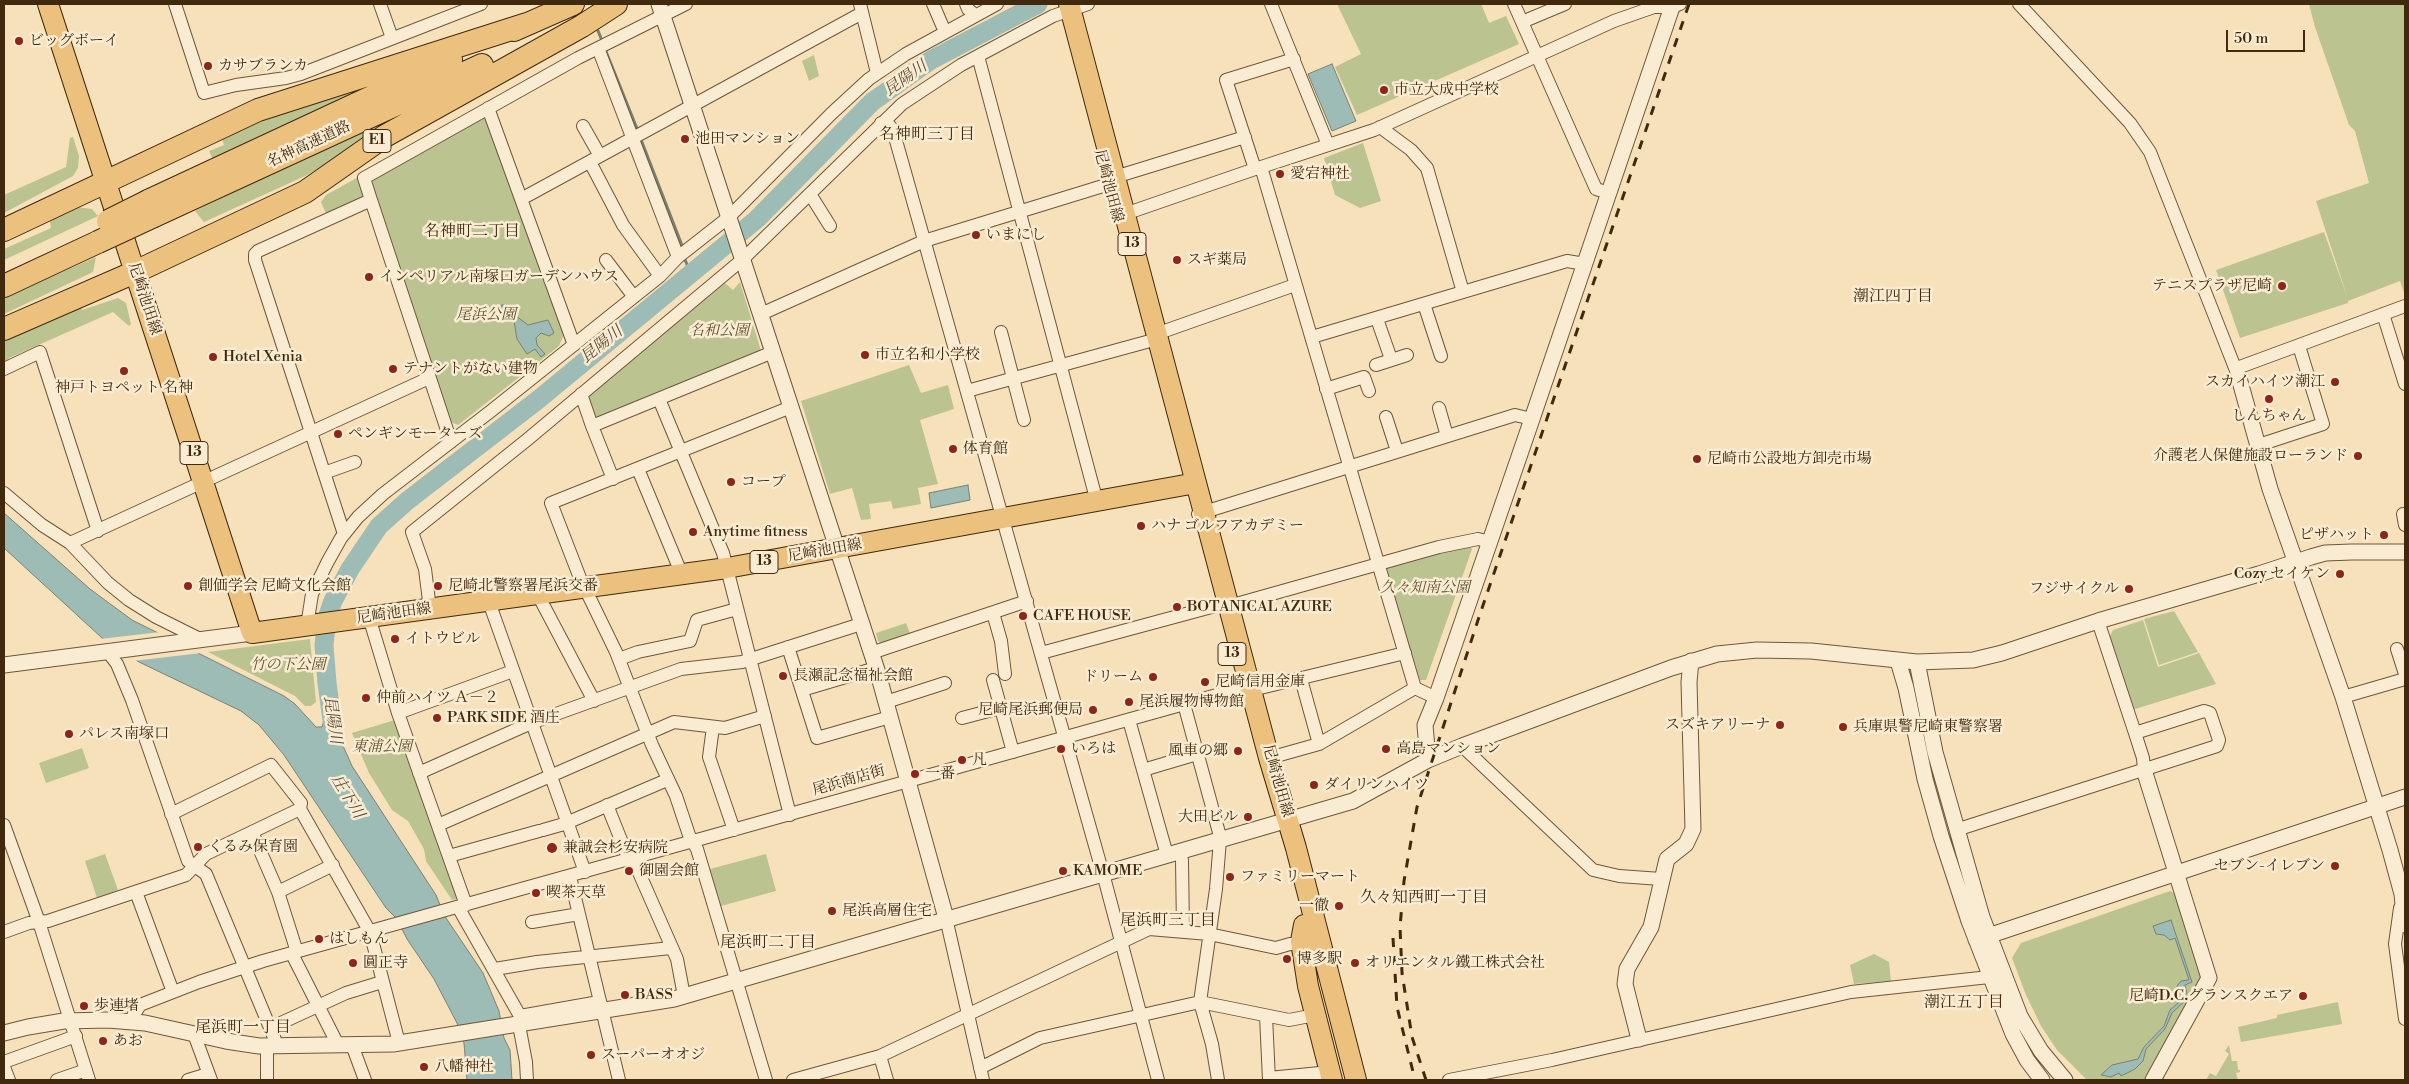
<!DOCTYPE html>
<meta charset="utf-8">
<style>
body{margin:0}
#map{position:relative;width:2409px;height:1084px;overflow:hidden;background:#f7e1ba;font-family:"Libre Bodoni",serif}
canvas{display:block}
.frame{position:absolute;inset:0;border:5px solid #41290e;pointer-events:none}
.scale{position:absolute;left:2226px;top:30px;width:79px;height:22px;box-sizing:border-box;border:2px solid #41290e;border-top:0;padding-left:6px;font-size:15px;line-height:18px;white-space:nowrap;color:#41290e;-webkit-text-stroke:4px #faecd2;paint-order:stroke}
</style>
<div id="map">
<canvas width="2409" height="1084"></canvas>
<div class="frame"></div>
<div class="scale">50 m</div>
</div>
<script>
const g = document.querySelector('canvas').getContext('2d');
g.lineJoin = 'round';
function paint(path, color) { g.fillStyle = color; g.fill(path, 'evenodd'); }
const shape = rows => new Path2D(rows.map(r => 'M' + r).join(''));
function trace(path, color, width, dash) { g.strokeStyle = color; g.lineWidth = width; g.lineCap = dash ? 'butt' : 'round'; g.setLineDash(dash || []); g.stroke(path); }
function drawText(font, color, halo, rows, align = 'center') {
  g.font = font + ' "Libre Bodoni","Noto Serif JP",serif'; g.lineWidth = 5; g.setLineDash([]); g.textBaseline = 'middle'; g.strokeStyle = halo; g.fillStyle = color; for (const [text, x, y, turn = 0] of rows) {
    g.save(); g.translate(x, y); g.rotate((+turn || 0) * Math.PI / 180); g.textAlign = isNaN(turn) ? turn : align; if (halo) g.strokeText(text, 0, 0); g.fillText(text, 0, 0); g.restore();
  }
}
paint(shape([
 [1337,4,1481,4,1489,23,1506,16,1519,44,1357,115,1335,67,1361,54],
 [2309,4,2405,4,2405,295,2400,281,2348,301,2348,303,2240,338,2216,270,2324,232,2348,299,2316,201,2369,183,2355,131,2349,125,2315,27],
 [814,55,819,76,809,81,802,61],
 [400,77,215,164,209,151,224,145,221,136,279,110],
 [417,103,349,152,305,176,204,222,195,211],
 [482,117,489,121,565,332,559,346,458,425,451,422,448,423,370,178],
 [73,137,79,156,78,168,73,176,4,213,4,195,66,167,70,138],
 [1363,143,1381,201,1360,208,1335,195,1324,158],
 [360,176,365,194,363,200,327,216,321,202,326,195],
 [76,207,92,209,98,216,4,260,4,249,51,228,49,217],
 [96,257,93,272,4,314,4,298],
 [740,282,761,351,595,420,586,397,725,283,733,290],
 [118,298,126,303,131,324,129,326,113,312,9,358,4,363,4,341,64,314,80,304,82,310],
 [909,365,921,393,948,385,954,409,920,420,938,484,918,488,921,504,893,509,891,501,869,504,871,519,861,520,852,488,830,494,801,401],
 [1467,543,1472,549,1426,680,1420,680,1385,570,1388,565],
 [2174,611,2198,652,2159,665,2144,619],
 [2143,620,2158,667,2199,653,2216,684,2132,710,2109,638,2113,630],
 [906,623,911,636,883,645,878,641,876,633],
 [310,639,316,702,311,706,305,706,295,696,208,652],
 [395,720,458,899,452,900,426,861,424,849,408,821,392,810,369,773,352,733],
 [82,748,89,768,46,783,39,763],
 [105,854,118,890,97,898,85,861],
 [766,854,776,891,721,906,710,869],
 [2170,891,2176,894,2203,977,2145,1080,2087,1080,2057,1050,2041,1026,2026,995,2012,958,2021,943],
 [1874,954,1889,962,1891,981,1854,984,1850,965],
 [2338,1002,2342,1024,2241,1042,2238,1027,2277,1018,2277,1015],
 [2229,1045,2232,1061,2237,1061,2238,1070,2240,1070,2240,1072,2236,1073,2238,1080,2206,1080,2210,1073,2216,1076,2229,1054,2225,1051]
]), '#bbc391');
const water = shape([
 [1332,64,1356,121,1332,131,1308,74,1332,64],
 [502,305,507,305,507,309,528,325,548,320,554,333,549,336,541,333,536,338,537,345,545,354,541,357,535,349,527,354,517,339,514,321,507,315,501,314,499,311,502,305],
 [968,485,970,500,931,508,929,493,968,485],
 [4,513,90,589,132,620,284,696,295,704,316,727,322,727,324,720,335,718,340,739,352,766,436,895,444,915,483,973,499,1011,504,1038,510,1050,512,1080,467,1080,464,1043,458,1025,434,979,407,939,397,919,386,908,284,755,259,725,241,711,139,662,102,638,4,548,4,513],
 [2171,920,2192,982,2185,985,2188,998,2172,1013,2165,1029,2146,1049,2143,1061,2135,1069,2121,1076,2119,1073,2111,1077,2101,1075,2112,1065,2138,1059,2144,1047,2164,1026,2170,1010,2185,997,2183,990,2179,991,2177,986,2181,981,2189,980,2175,938,2170,940,2164,935,2156,934,2153,926,2171,920]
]);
paint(water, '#9ebcb6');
trace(water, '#798173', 1);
paint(shape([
 [160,632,201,653,133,661,100,639]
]), '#f7e1ba');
trace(shape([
 [596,26,603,43],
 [605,49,638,131],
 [640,137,683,248],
 [684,257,691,275]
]), '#798173', 3);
trace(shape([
 [335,743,327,683,324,645,327,618,333,601,350,569,379,526,407,501,539,399,757,219,872,102,931,60,1038,4]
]), '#9ebcb6', 19);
const minor = shape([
 [175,4,204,93,236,85,286,78,301,74,481,4],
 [380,4,392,38],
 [860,4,877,73],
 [933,4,945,32],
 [966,4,968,9,975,15],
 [1271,4,1328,145],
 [1514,4,1596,189,1609,193],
 [2019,4,2130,123,2150,152,2239,378],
 [1522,22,1565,4],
 [598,48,678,257],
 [978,56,1097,502],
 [488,108,574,345],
 [881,123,889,125,893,130,1105,881,1158,1080],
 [583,126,600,156],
 [1380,127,1411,150,1427,168,1463,292],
 [590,162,623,225,660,276],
 [1261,167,1415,688],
 [1255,169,1226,80,1294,59],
 [1115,177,1245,137],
 [810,194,830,226],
 [523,198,862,13],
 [371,200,451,442],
 [1119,216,1255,169,1374,130,1614,21,1654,7,1672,7,1680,4],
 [606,260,634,297],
 [1424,304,1441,356],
 [761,314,924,241,1116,182],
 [2383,314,2405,384],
 [1377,319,1391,359],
 [1001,332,1024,420],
 [1156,334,1295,285],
 [1312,337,1567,261,1585,264],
 [1376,365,1407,355],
 [2237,368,2405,306],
 [4,369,40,352,98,531],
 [1326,389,1364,377,1369,391],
 [967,391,1150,341],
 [581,394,592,426],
 [659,399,723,553,790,815],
 [1439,408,1447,436],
 [1386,417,1397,451],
 [2259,445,2323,424,2299,346],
 [638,469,682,575],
 [324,473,355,462],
 [613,479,592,426,773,352],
 [4,493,42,525,70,543,108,583,129,600,156,617,202,640],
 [1198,514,1515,415,1532,419],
 [2405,514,2403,514,2405,525],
 [344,534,255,260,255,254,258,251,371,200,364,178,578,58,686,4],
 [70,543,429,378],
 [538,595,594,701],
 [489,602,585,872],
 [1229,606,1439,547,1478,539,1490,542],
 [430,609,425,569,412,532,528,439,743,259,902,104,961,65,1019,34,1053,16,1088,4],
 [993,613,1001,641,1005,674],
 [369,617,398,713,466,905],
 [2098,621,2135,733,2143,758,2144,770],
 [307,626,312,594,327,563,341,538,358,517,383,494,491,411,660,276,678,257,729,217,831,114,869,79,906,54,997,4],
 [788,647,817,738,890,717],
 [2397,649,2405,674],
 [108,652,117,664,132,700,188,861,206,874,278,1047],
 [871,653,1027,601],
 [1041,653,1219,605],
 [619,659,638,652,690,641,697,620,737,609],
 [1301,679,1319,744],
 [993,680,1013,752],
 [802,690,876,668],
 [2343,697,2405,679],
 [886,702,945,683],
 [1184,704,1221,840],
 [398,713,513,671],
 [962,718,1000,708],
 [1129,720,1167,855],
 [713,727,709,757,734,830],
 [1462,746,1593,870,1619,876,1661,879],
 [1269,758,1319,744,1415,688,1436,698],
 [1143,770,1197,754],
 [419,773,531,723,681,669,742,662,861,624],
 [607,805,629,860],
 [171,814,271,765,301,803,300,809,370,932,399,1043],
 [4,825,39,922,89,1080],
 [438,825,674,722,725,728,765,716],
 [543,830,564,824,667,780],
 [1956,830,2217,746,2219,740,2210,713,2204,711,2135,733],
 [252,832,278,892,297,952],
 [1180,852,1182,860,1183,931],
 [449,856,539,831],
 [633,859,677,959,684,996],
 [570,877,619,1080],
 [136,892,173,992],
 [278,892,333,865],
 [458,907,520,1016,599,1002],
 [2400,908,2395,944,2405,1019],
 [946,918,983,1080],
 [532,922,579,914],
 [4,932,29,923,48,921,186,875,206,854,300,809],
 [292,954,338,1045],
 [495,969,537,962,671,948],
 [1266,1016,1269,1080],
 [130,1021,140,1005,199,982,263,961,1231,691,1241,689,1252,690,1405,653],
 [519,1025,526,1062,527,1080],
 [270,1028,346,993,382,982],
 [194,1034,211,1080],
 [352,1045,365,1080],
 [267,1046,267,1080],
 [880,1056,887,1080],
 [4,1062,76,1036],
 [4,1067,9,1080],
 [980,1068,1040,1038,1200,1002,1289,1020,1315,1015],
 [1269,1078,1330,1072],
 [57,1080,86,1070],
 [188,1080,208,1074],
 [766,1080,697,849,689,835,676,796,652,745,616,652,580,578,551,503,791,407],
 [793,1080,880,1056,1149,929,1209,934,1276,948,1290,944,1301,944],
 [1218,1080,1212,1044,1200,1002,1216,889,1220,840],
 [1449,1080,1552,1060,1851,992,1989,977]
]);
const tertiary = shape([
 [659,4,877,670,946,918],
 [2239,378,2270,489,2343,697,2390,850,2402,894,2405,925],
 [1898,661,1906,688,1925,779,1941,836,1969,921,2013,1034,2027,1060,2042,1080],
 [1917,662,1935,752,1982,917,2020,1016,2041,1051,2065,1080],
 [4,665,252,633],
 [1428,760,1425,725,1436,698,1532,419,1673,4],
 [2144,770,2209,978,2153,1080],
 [1976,940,2405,797],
 [4,1033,28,1027,64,1021,108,1020,145,1023,226,1041,259,1046,393,1044,674,999,1353,801,1428,760,1462,746,1671,668,1717,654,1757,650,1811,651,1917,662,1973,660,2002,653,2098,621,2259,574,2311,557,2325,553,2352,552,2405,552],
 [1639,1039,1625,984,1627,969,1651,927,1667,859,1686,844,1693,829,1689,682,1691,661]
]);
const primary = shape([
 [48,4,252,633,727,568,1196,483],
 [1069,4,1269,758,1296,848,1356,1080],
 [1304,925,1301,941,1308,986,1332,1080]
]);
const motorway = shape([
 [514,30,573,4],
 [148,201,451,60],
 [154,216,482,65],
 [4,230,258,110,527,24],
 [4,286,98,242],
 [4,329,135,272,305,192,385,136,582,26,616,4]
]);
trace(minor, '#6e5739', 14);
trace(tertiary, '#6e5739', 17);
trace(primary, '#41290e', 22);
trace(motorway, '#41290e', 24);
trace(minor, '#faecd2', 12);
trace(tertiary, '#faecd2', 15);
trace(primary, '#ecc07d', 20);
trace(motorway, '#ecc07d', 22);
trace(shape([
 [1393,938,1397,1007,1415,1080],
 [1426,1080,1412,1037,1402,973,1400,927,1404,881,1417,807,1480,614,1689,4]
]), '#41290e', 3, [9, 9]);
const motorwayBridge = shape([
 [108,221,148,201],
 [98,242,154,216]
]);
trace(motorwayBridge, '#41290e', 24, []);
trace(motorwayBridge, '#ecc07d', 22);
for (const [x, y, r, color] of [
 [19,41,5,"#8f2418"],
 [208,66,5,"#8f2418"],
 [1384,90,5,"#8f2418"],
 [685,139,5,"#8f2418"],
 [1280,174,5,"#8f2418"],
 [976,235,5,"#8f2418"],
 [1177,260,5,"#8f2418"],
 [369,277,5,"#8f2418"],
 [2282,286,5,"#8f2418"],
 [865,355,5,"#8f2418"],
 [213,357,5,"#8f2418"],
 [393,369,5,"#8f2418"],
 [124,371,5,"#8f2418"],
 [2335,382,5,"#8f2418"],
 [2269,399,5,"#8f2418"],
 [338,434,5,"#8f2418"],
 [953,449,5,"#8f2418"],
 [2358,456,5,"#8f2418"],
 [1697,459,5,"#8f2418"],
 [731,482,5,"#8f2418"],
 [1141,526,5,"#8f2418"],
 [693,532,5,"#8f2418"],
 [2384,535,5,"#8f2418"],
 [2340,574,5,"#8f2418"],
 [188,586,5,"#8f2418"],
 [438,586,5,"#8f2418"],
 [2129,589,5,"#8f2418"],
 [1177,607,5,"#8f2418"],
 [1023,616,5,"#8f2418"],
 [395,639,5,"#8f2418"],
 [783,676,5,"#8f2418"],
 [1153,677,5,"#8f2418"],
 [1205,682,5,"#8f2418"],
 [366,698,5,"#8f2418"],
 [1129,702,5,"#8f2418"],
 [1093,710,5,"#8f2418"],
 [437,718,5,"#8f2418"],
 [1780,725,5,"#8f2418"],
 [1843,727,5,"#8f2418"],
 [69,734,5,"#8f2418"],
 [1061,749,5,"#8f2418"],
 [1386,749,5,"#8f2418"],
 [1238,751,5,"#8f2418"],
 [962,760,5,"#8f2418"],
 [915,774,5,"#8f2418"],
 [1314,785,5,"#8f2418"],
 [1248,817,5,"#8f2418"],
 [198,847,5,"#8f2418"],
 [552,848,6,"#8f2418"],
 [2335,866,5,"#8f2418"],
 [629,871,5,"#8f2418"],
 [1063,871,5,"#8f2418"],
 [1230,877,5,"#8f2418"],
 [536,893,5,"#8f2418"],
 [1339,906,5,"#8f2418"],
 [832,911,5,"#8f2418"],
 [319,939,5,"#8f2418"],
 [1287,959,5,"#8f2418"],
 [353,963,5,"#8f2418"],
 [1355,963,5,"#8f2418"],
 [625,995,5,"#8f2418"],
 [2303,996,5,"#8f2418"],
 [84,1006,5,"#8f2418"],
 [103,1041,5,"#8f2418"],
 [591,1055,5,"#8f2418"],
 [424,1067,5,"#8f2418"]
]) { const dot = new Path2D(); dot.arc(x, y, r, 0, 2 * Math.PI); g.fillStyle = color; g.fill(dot); trace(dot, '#faecd2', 2); }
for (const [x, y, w] of [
 [377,141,28],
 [1132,244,28],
 [194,453,28],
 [764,562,28],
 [1232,654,28]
]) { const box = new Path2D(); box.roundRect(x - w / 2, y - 11.5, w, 23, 4); g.fillStyle = '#faecd2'; g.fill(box); trace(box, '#41290e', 1); }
drawText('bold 14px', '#41290e', null, [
 ["E1",377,141],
 ["13",1132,244],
 ["13",194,453],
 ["13",764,562],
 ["13",1232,654]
]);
drawText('15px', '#41290e', '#faecd2', [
 ["ビッグボーイ",29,41],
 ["カサブランカ",218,66],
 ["市立大成中学校",1394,90],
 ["池田マンション",695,139],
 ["愛宕神社",1290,174],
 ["いまにし",986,235],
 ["スギ薬局",1187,260],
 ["インペリアル南塚口ガーデンハウス",379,277],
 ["テニスプラザ尼崎",2272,286,"right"],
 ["市立名和小学校",875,355],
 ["Hotel Xenia",223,357],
 ["テナントがない建物",403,369],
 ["スカイハイツ潮江",2325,382,"right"],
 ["神戸トヨペット 名神",124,388,"center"],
 ["しんちゃん",2269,416,"center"],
 ["ペンギンモーターズ",348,434],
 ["体育館",963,449],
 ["介護老人保健施設ローランド",2348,456,"right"],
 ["尼崎市公設地方卸売市場",1707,459],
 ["コープ",741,482],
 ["ハナ ゴルフアカデミー",1151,526],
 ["Anytime fitness",703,532],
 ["ピザハット",2374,535,"right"],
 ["Cozy セイケン",2330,574,"right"],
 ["創価学会 尼崎文化会館",198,586],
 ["尼崎北警察署尾浜交番",448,586],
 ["フジサイクル",2119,589,"right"],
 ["BOTANICAL AZURE",1187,607],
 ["CAFE HOUSE",1033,616],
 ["イトウビル",405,639],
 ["長瀬記念福祉会館",793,676],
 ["ドリーム",1143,677,"right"],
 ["尼崎信用金庫",1215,682],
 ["仲前ハイツ Ａ－２",376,698],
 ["尾浜履物博物館",1139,702],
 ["尼崎尾浜郵便局",1083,710,"right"],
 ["PARK SIDE 酒庄",447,718],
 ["スズキアリーナ",1770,725,"right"],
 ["兵庫県警尼崎東警察署",1853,727],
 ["パレス南塚口",79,734],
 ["いろは",1071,749],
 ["高島マンション",1396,749],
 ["風車の郷",1228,751,"right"],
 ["凡",972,760],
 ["一番",925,774],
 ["ダイリンハイツ",1324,785],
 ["大田ビル",1238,817,"right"],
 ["くるみ保育園",208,847],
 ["兼誠会杉安病院",563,848],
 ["セブン-イレブン",2325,866,"right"],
 ["御園会館",639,871],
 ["KAMOME",1073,871],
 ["ファミリーマート",1240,877],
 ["喫茶天草",546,893],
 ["一徹",1329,906,"right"],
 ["尾浜高層住宅",842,911],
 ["はしもん",329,939],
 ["博多駅",1297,959],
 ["圓正寺",363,963],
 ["オリエンタル鐵工株式会社",1365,963],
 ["BASS",635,995],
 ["尼崎D.C.グランスクエア",2293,996,"right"],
 ["歩連堵",94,1006],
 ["あお",113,1041],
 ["スーパーオオジ",601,1055],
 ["八幡神社",434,1067]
], 'left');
drawText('15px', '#41290e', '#faecd2', [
 ["名神高速道路",309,145,-25],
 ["尼崎池田線",1108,186,75],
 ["尼崎池田線",144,299,72],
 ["尼崎池田線",825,551,-10],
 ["尼崎池田線",394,614,-8],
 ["尾浜商店街",849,781,-16],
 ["尼崎池田線",1277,781,74]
]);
drawText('italic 15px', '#60502f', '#faecd2', [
 ["尾浜公園",486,315],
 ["名和公園",719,331],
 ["久々知南公園",1425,588],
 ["竹の下公園",288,665],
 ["東浦公園",382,747]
]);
drawText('italic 16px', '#584e38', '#faecd2', [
 ["昆陽川",906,79,-35],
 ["昆陽川",602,345,-39],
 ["昆陽川",332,720,82],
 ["庄下川",347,797,59]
]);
drawText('16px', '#41290e', '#faecd2', [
 ["名神町三丁目",927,135],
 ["名神町二丁目",472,232],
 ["潮江四丁目",1893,297],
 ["久々知西町一丁目",1424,898],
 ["尾浜町三丁目",1168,921],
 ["尾浜町二丁目",768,943],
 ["潮江五丁目",1964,1003],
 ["尾浜町一丁目",243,1028]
]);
</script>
